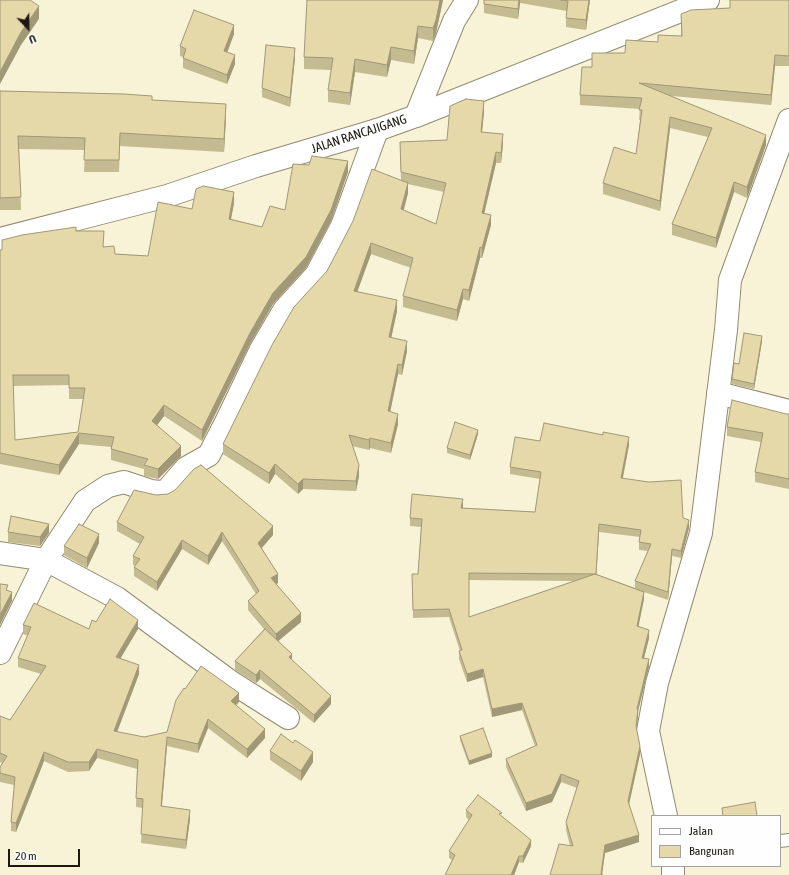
<!DOCTYPE html>
<style>
body{margin:0}
#map{position:relative;width:789px;height:875px;overflow:hidden;background:#f8f2d6;font-family:"Asap Condensed",sans-serif}
canvas{display:block}
.legend{position:absolute;left:651px;top:815px;width:130px;height:52px;box-sizing:border-box;background:#fefefe;border:1px solid #a4a29f;margin:0;padding:5px 7px;list-style:none;font-size:12px;color:#1c1910}
.legend li{display:flex;align-items:center;gap:8px;height:20px}
.legend b{width:20px;border:1px solid #a4a29f}
.north{position:absolute;left:8px;top:8px;width:40px;height:40px;-webkit-text-stroke:3px #fefefe;paint-order:stroke;rotate:158deg;font-size:11px;font-weight:700;line-height:16px;text-align:center;color:#1c1910}
.north::after{content:'';display:block;margin:auto;width:14px;height:18px;background:#1c1910;clip-path:polygon(50% 0,100% 100%,50% 72%,0 100%)}
.scale{position:absolute;left:8px;top:849px;width:72px;height:18px;box-sizing:border-box;border:2px solid #1c1910;border-top:0;padding-left:5px;font-size:12px;line-height:14px;white-space:nowrap;color:#1c1910;-webkit-text-stroke:3px #fefefe;paint-order:stroke}
</style>
<div id="map">
<canvas width="789" height="875"></canvas>
<ul class="legend">
<li><b style="height:5px;background:#fff"></b>Jalan</li>
<li><b style="height:11px;background:#e5d9a9"></b>Bangunan</li>
</ul>
<div class="north">U</div>
<div class="scale">20 m</div>
</div>
<script>
const g = document.querySelector('canvas').getContext('2d');
g.lineJoin = 'round';
const shape = rows => new Path2D(rows.map(r => 'M' + r).join(''));
function trace(path, color, width, dash) { g.strokeStyle = color; g.lineWidth = width; g.lineCap = dash ? 'butt' : 'round'; g.setLineDash(dash || []); g.stroke(path); }
function paint(path, color) { g.fillStyle = color; g.fill(path, 'evenodd'); }
function drawText(font, color, halo, rows, align = 'center') {
  g.font = font + ' "Asap Condensed",sans-serif'; g.lineWidth = 3; g.setLineDash([]); g.textBaseline = 'middle'; g.strokeStyle = halo; g.fillStyle = color; for (const [text, x, y, turn = 0] of rows) {
    g.save(); g.translate(x, y); g.rotate((+turn || 0) * Math.PI / 180); g.textAlign = isNaN(turn) ? turn : align; if (halo) g.strokeText(text, 0, 0); g.fillText(text, 0, 0); g.restore();
  }
}
const lane = shape([
 [780,841,789,840]
]);
const street = shape([
 [416,116,454,21,467,0],
 [718,393,789,411],
 [0,553,46,560,117,598,231,682,288,718],
 [0,653,46,560,85,501,108,486,124,482,151,491,158,492,166,491,186,468,209,455,227,420,261,349,284,310,316,275,342,226,377,130],
 [666,816,648,731,657,683,701,533,726,330,730,280,789,120],
 [673,875,673,866]
]);
const secondary = shape([
 [0,239,167,196,256,166,377,130,416,116,708,0]
]);
trace(lane, '#918b72', 14);
trace(street, '#918b72', 24);
trace(secondary, '#918b72', 24);
trace(lane, '#fff', 12);
trace(street, '#fff', 22);
trace(secondary, '#fff', 22);
paint(shape([
 [405,0,443,0,436,33,433,41,418,38,414,64,391,60,387,77,355,72,350,105,328,102,328,90,331,70,304,69,304,57],
 [484,0,590,0,586,30,566,27,566,18,567,11,520,3,518,19,484,13],
 [789,0,789,66,775,66,771,105,672,96,766,145,747,198,734,192,716,248,672,235,672,224,708,137,670,128,660,211,603,194,603,183,636,154,640,120,639,120,640,109,580,105,580,95,592,67,625,53,681,36,681,14],
 [234,34,227,52,235,64,227,84,183,68,183,57,180,56,180,46],
 [295,58,290,107,262,97,262,88],
 [0,91,152,100,226,117,224,152,120,146,119,172,84,172,85,150,19,149,21,210,0,210],
 [484,112,482,132,503,144,501,163,496,163,484,213,491,225,482,258,480,258,469,301,463,299,457,321,403,307,403,296,411,268,371,254,357,291,397,311,391,338,407,351,402,375,398,374,390,412,398,424,391,453,370,448,369,450,352,446,359,476,356,491,303,489,298,494,275,474,269,484,223,454,223,444,327,271,401,180,400,142,447,140],
 [408,184,444,192,436,224,404,210,408,193],
 [348,172,331,221,306,268,273,304,250,344,202,441,164,416,157,425,181,456,158,479,144,476,144,469,111,460,111,447,79,444,59,475,0,464,0,250,2,250,76,231,104,247,115,254,148,256,192,209,234,203,231,219,262,227,285,210],
 [69,385,69,399,83,399,78,432,15,440,13,386],
 [762,341,754,389,732,384,732,379,739,364],
 [786,414,789,414,789,489,755,482,755,472,761,442,727,436,727,427],
 [478,434,470,460,447,453,447,448],
 [540,441,629,445,623,478,683,518,689,528,681,558,672,556,668,600,644,592,644,599,638,626,649,638,644,658,649,667,638,711,636,729,640,754,629,804,639,842,605,853,602,875,550,875,570,846,566,830,566,822,577,788,561,782,552,802,526,811,506,767,506,759,535,746,522,710,492,717,483,677,467,682,459,659,459,651,460,651,449,617,413,618,412,574,418,574,421,527,410,526,410,518,463,506,463,508,535,512,540,479,510,474,510,467],
 [599,532,640,537,639,542,639,550,648,551,635,581,635,588,596,574],
 [469,580,574,581,469,617],
 [117,522,273,535,262,548,278,583,276,584,301,622,278,641,292,660,331,704,314,723,260,679,256,683,235,670,235,661,264,629,248,610,248,601,256,594,222,541,208,565,182,549,157,591,134,576,134,567,135,565,133,565,133,556,140,544,117,531],
 [8,532,49,533,40,546,8,542],
 [99,543,87,568,64,555,64,546],
 [96,622,138,629,120,658,139,674,117,732,144,737,167,732,239,702,236,705,265,738,247,758,208,728,198,753,167,746,162,806,190,819,186,849,141,843,143,808,136,807,137,769,97,758,89,771,68,772,44,761,16,832,11,831,11,822,14,785,0,782,0,767,2,763,0,762,0,716,10,720,41,674,18,667,18,658,28,636,23,634,23,625,89,629],
 [460,736,492,757,469,765,460,740],
 [270,751,313,762,301,781,270,760],
 [466,810,502,816,531,846,523,863,519,862,514,875,445,875,452,860,449,858,449,851,469,820,466,817]
]), '#c5bb91');
paint(shape([
 [440,0,443,0,436,33,433,41,433,28],
 [519,0,520,0,520,3,518,19,518,9],
 [589,0,590,0,586,30,586,20],
 [39,6,39,19,21,45,0,84,0,72,21,32],
 [234,25,234,34,224,61,224,51],
 [418,26,418,38,414,64,414,51],
 [391,47,391,60,387,77,387,65],
 [295,48,295,58,290,107,290,98],
 [235,55,235,64,227,84,227,75],
 [775,55,775,66,771,105,771,95],
 [355,59,355,72,350,105,350,93],
 [484,101,484,112,481,142,481,132],
 [226,104,226,117,224,152,224,139],
 [670,117,670,128,660,211,660,201],
 [503,134,503,144,501,163,501,153],
 [766,135,766,145,747,198,747,187],
 [496,152,496,163,482,223,482,213],
 [348,161,348,172,331,221,306,268,273,304,250,344,202,441,202,430,250,333],
 [734,182,734,192,716,248,716,238],
 [408,183,408,193,401,219,401,209],
 [234,192,234,203,229,229,229,219],
 [491,215,491,225,482,258,482,248],
 [371,243,371,254,354,301,354,291],
 [480,247,480,258,469,301,469,290],
 [463,289,463,299,457,321,457,310],
 [397,300,397,311,389,348,389,337],
 [762,336,762,341,754,389,754,384],
 [407,341,407,351,402,375,402,365],
 [398,364,398,374,388,422,388,411],
 [164,405,164,416,152,432,152,421],
 [398,414,398,424,391,453,391,443],
 [478,430,478,434,470,460,470,455],
 [79,433,79,444,59,475,59,465],
 [629,437,629,445,621,486,621,478],
 [370,438,370,448,369,450,369,440],
 [181,446,181,456,158,479,158,469],
 [275,464,275,474,269,484,269,473],
 [359,465,359,476,356,491,356,481],
 [303,479,303,489,298,494,298,484],
 [463,499,463,506,461,516,461,508],
 [689,520,689,528,681,558,681,551],
 [49,524,49,533,40,546,40,537],
 [599,524,599,532,596,581,596,574],
 [273,526,273,535,258,552,258,543],
 [222,532,222,541,208,565,208,556],
 [99,534,99,543,87,568,87,558],
 [182,540,182,549,157,591,157,582],
 [672,549,672,556,668,600,668,592],
 [278,574,278,583,271,587,271,578],
 [12,592,12,601,0,625,0,615],
 [644,592,644,599,637,634,637,626],
 [301,613,301,622,276,643,276,634],
 [138,620,138,629,116,666,116,657],
 [649,630,649,638,642,666,642,658],
 [292,654,292,662,289,657],
 [649,659,649,667,638,711,638,717,636,733,637,709],
 [139,665,139,674,114,740,114,731],
 [483,669,483,677,467,682,467,674],
 [260,670,260,679,256,683,256,675],
 [239,693,239,702,231,710,231,701],
 [331,696,331,704,314,723,314,715],
 [522,703,522,710,492,717,492,709],
 [208,719,208,728,198,753,198,744],
 [265,729,265,738,247,758,247,749],
 [167,737,167,746,161,815,161,806],
 [640,746,640,754,628,809,628,801],
 [97,749,97,758,89,771,89,762],
 [44,752,44,761,16,832,16,823],
 [313,752,313,762,301,781,301,771],
 [492,753,492,757,469,765,469,761],
 [561,774,561,782,552,802,526,811,526,803],
 [190,810,190,819,186,849,186,840],
 [639,835,639,842,605,853,602,875,601,875,605,845],
 [531,840,531,846,523,863,523,856],
 [519,856,519,862,514,875,511,875]
]), '#a09876');
const building = shape([
 [0,0,30,0,39,6,21,32,0,72,0,0],
 [307,0,440,0,436,20,433,28,418,26,414,51,391,47,387,65,355,59,350,93,328,90,333,58,304,57,307,0],
 [484,0,519,0,518,9,484,4,484,0],
 [561,0,589,0,586,20,566,18,568,1,561,0],
 [730,0,789,0,789,56,775,55,771,95,639,83,766,135,747,187,734,182,716,238,672,224,712,128,670,117,660,201,603,183,614,147,636,154,642,110,639,110,642,98,580,95,582,67,592,67,592,53,625,53,626,40,658,42,658,35,682,36,681,14,691,10,730,8,730,0],
 [194,10,234,25,224,51,235,55,227,75,183,58,186,49,180,46,194,10],
 [266,45,295,48,290,98,262,88,266,45],
 [0,91,124,94,152,96,152,100,226,104,224,139,120,133,119,160,84,160,85,138,18,136,21,197,0,198,0,91],
 [466,99,484,101,481,132,503,134,501,153,496,152,482,213,491,215,482,248,480,247,469,290,463,289,457,310,403,296,413,258,371,243,354,291,397,300,389,337,407,341,402,365,398,364,388,411,398,414,391,443,370,438,369,440,349,435,359,465,356,481,303,479,298,484,275,464,269,473,223,444,272,345,294,307,327,271,353,221,372,169,408,183,401,209,436,224,446,183,401,172,400,142,447,140,450,106,466,99],
 [312,156,348,161,331,210,306,257,273,293,250,333,202,430,164,405,152,421,181,446,158,469,144,465,148,459,111,449,114,437,79,433,59,465,0,453,0,250,2,250,2,240,22,235,76,227,76,231,104,231,103,247,114,246,115,254,148,256,158,202,192,209,196,189,203,186,234,192,229,219,262,227,270,206,285,210,293,164,309,165,312,156],
 [13,375,69,375,69,388,85,388,78,432,15,440,13,375],
 [744,333,762,336,754,384,732,379,734,363,739,364,744,333],
 [732,400,786,414,789,414,789,479,755,472,763,433,727,427,732,400],
 [455,422,478,430,470,455,447,448,455,422],
 [544,423,603,435,603,432,629,437,621,478,649,482,681,480,683,518,689,520,681,551,672,549,668,592,635,581,651,544,639,542,641,530,599,524,596,574,469,573,469,617,595,574,644,592,637,626,649,630,642,658,649,659,637,709,638,709,636,726,640,746,628,801,639,835,605,845,601,874,603,875,550,875,559,844,573,846,566,822,579,781,561,774,552,794,526,803,506,759,537,745,522,703,492,709,483,669,467,674,459,651,462,650,449,609,413,610,412,574,418,574,422,519,410,518,412,494,463,499,461,508,535,512,541,472,510,467,515,437,540,441,544,423],
 [201,465,273,526,258,543,278,574,271,578,301,613,276,634,248,601,259,591,222,532,208,556,182,540,157,582,134,567,140,559,133,556,144,537,117,522,134,490,156,495,168,494,175,490,194,469,201,465],
 [11,516,49,524,40,537,8,532,11,516],
 [79,524,99,534,87,558,64,546,79,524],
 [0,584,8,585,6,590,12,592,0,615,0,584],
 [110,599,138,620,116,657,139,665,114,731,144,737,167,732,176,700,184,688,185,689,201,666,239,693,231,701,265,729,247,749,208,719,198,744,167,737,161,806,190,810,186,840,141,834,143,799,136,798,138,760,97,749,89,762,68,762,44,752,16,823,11,822,15,777,0,773,0,767,7,756,0,753,0,716,10,720,46,666,18,658,31,627,23,625,34,603,89,629,92,620,96,622,110,599],
 [265,629,292,654,289,657,331,696,314,715,260,670,256,675,235,661,265,629],
 [483,728,492,753,469,761,460,736,483,728],
 [281,734,293,743,295,740,313,752,301,771,270,751,281,734],
 [478,795,502,813,499,814,531,840,523,856,519,856,511,875,445,875,455,855,449,851,472,815,466,810,478,795],
 [755,802,757,816,723,816,722,808,755,802]
]);
paint(building, '#e5d9a9');
trace(building, '#a09876', 1);
drawText('13px', '#1c1910', '#fefefe', [
 ["JALAN RANCAJIGANG",359,134,-18]
]);
</script>
